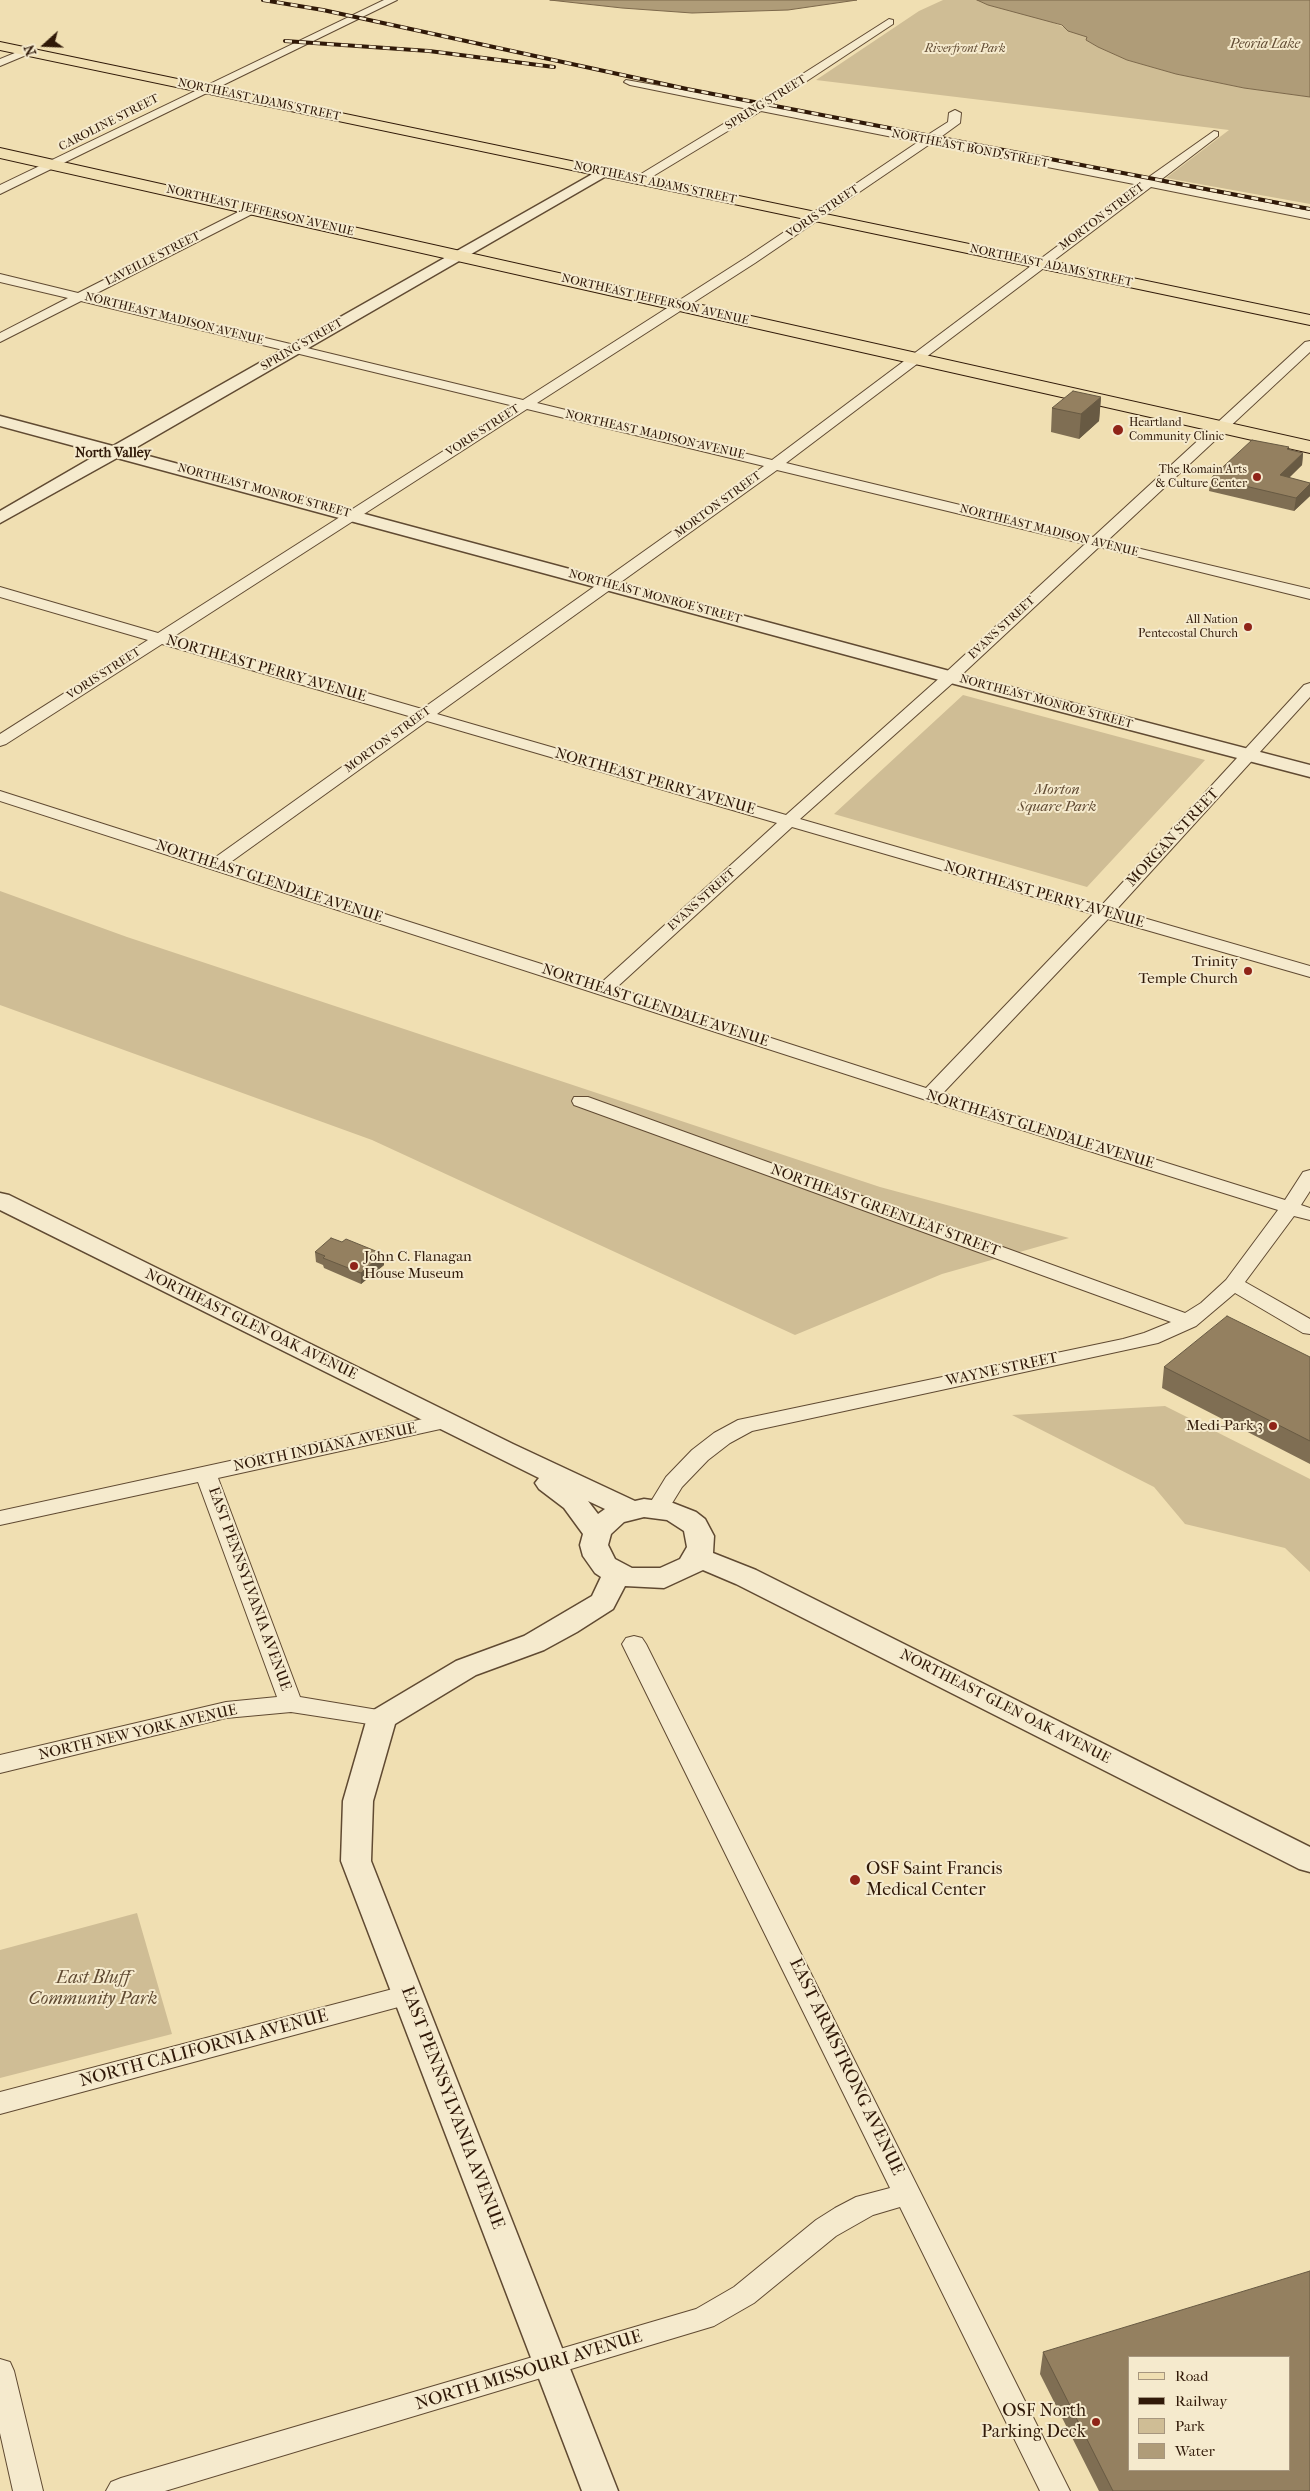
<!DOCTYPE html>
<style>
body{margin:0}
#map{position:relative;width:1310px;height:2491px;overflow:hidden;background:#f0dfb2;font-family:"IM FELL French Canon",serif}
canvas{display:block}
.legend{position:absolute;left:1128px;top:2356px;width:162px;height:115px;box-sizing:border-box;background:#f5eacd;border:1px solid #a6967e;margin:0;padding:6px 9px;list-style:none;font-size:15px;color:#301908}
.legend li{display:flex;align-items:center;gap:10px;height:25px}
.legend b{width:25px;border:1px solid #a6967e}
.north{position:absolute;left:20px;top:20px;width:50px;height:50px;-webkit-text-stroke:4px #f5eacd;paint-order:stroke;rotate:250deg;font-size:14px;font-weight:700;line-height:20px;text-align:center;color:#301908}
.north::after{content:'';display:block;margin:auto;width:18px;height:22px;background:#301908;clip-path:polygon(50% 0,100% 100%,50% 72%,0 100%)}
</style>
<div id="map">
<canvas width="1310" height="2491"></canvas>
<ul class="legend">
<li><b style="height:6px;background:#f0dfb2"></b>Road</li>
<li><b style="height:6px;background:#301908"></b>Railway</li>
<li><b style="height:14px;background:#cfbd95"></b>Park</li>
<li><b style="height:14px;background:#af9c78"></b>Water</li>
</ul>
<div class="north">N</div>
</div>
<script>
const g = document.querySelector('canvas').getContext('2d');
g.lineJoin = 'round';
function paint(path, color) { g.fillStyle = color; g.fill(path, 'evenodd'); }
const shape = rows => new Path2D(rows.map(r => 'M' + r).join(''));
function trace(path, color, width, dash) { g.strokeStyle = color; g.lineWidth = width; g.lineCap = dash ? 'butt' : 'round'; g.setLineDash(dash || []); g.stroke(path); }
function drawText(font, color, halo, rows, align = 'center') {
  g.font = font + ' "IM FELL French Canon",serif'; g.lineWidth = 4; g.setLineDash([]); g.textBaseline = 'middle'; g.strokeStyle = halo; g.fillStyle = color; for (const [text, x, y, turn = 0] of rows) {
    g.save(); g.translate(x, y); g.rotate((+turn || 0) * Math.PI / 180); g.textAlign = isNaN(turn) ? turn : align; if (halo) g.strokeText(text, 0, 0); g.fillText(text, 0, 0); g.restore();
  }
}
paint(shape([
 [943,0,977,0,988,5,1044,19,1088,37,1086,40,1098,47,1127,60,1176,74,1244,88,1310,97,1310,204,1166,178,1229,130,816,80,919,11],
 [963,695,1205,760,1087,887,834,814],
 [0,891,127,937,880,1187,1069,1238,942,1274,795,1335,372,1140,0,1005],
 [1165,1406,1310,1479,1310,1572,1285,1548,1185,1524,1154,1487,1012,1415],
 [137,1913,172,2034,0,2078,0,1950]
]), '#cfbd95');
const water = shape([
 [550,0,857,0,788,10,692,13,622,8,550,0],
 [977,0,1310,0,1310,97,1244,88,1176,74,1127,60,1098,47,1086,40,1087,37,1068,31,1062,25,988,5,977,0]
]);
paint(water, '#af9c78');
trace(water, '#7c684b', 1);
const minor = shape([
 [384,0,397,0,0,194,0,185,384,0],
 [889,19,893,20,893,24,769,106,926,136,948,122,949,113,955,110,961,113,960,123,938,139,1146,179,1214,131,1218,132,1218,136,1158,182,1310,211,1310,219,1151,187,786,463,1093,537,1305,342,1310,341,1310,352,1107,541,1310,589,1310,599,1099,547,956,680,800,819,1101,906,1304,685,1310,683,1310,697,1116,910,1310,966,1310,977,1108,919,943,1093,1285,1200,1303,1172,1310,1170,1310,1191,1301,1205,1310,1208,1310,1220,1294,1216,1245,1282,1310,1319,1310,1334,1303,1333,1235,1293,1196,1326,1158,1343,752,1431,730,1443,708,1460,682,1487,666,1513,658,1515,650,1513,647,1508,666,1477,692,1450,714,1433,738,1420,1123,1339,1144,1333,1171,1322,574,1105,572,1101,574,1097,588,1097,1185,1313,1201,1303,1226,1280,1278,1210,923,1099,0,801,0,791,213,859,412,717,162,644,6,744,0,746,0,734,148,640,0,597,0,587,158,633,514,406,81,301,0,342,0,333,68,298,0,282,0,274,78,293,252,205,256,206,258,209,256,212,91,296,523,400,747,257,918,142,761,111,640,184,634,180,636,177,748,109,630,85,624,82,626,80,757,103,889,19],
 [930,144,1139,185,772,460,537,403,755,263,930,144],
 [527,409,764,466,422,709,173,637,527,409],
 [777,470,1085,544,944,674,786,815,437,714,777,470],
 [427,721,777,823,601,983,228,864,427,721],
 [792,827,1093,914,926,1088,616,988,792,827],
 [27,48,31,49,31,53,0,66,0,59,27,48],
 [446,1414,454,1416,457,1421,454,1426,218,1478,300,1697,390,1712,394,1718,390,1724,382,1726,291,1712,226,1718,0,1773,0,1755,226,1702,277,1697,198,1482,0,1525,0,1511,446,1414],
 [634,1636,642,1638,646,1644,1070,2491,1040,2491,900,2207,873,2215,836,2236,754,2303,714,2326,165,2491,106,2491,111,2482,121,2478,696,2309,734,2287,816,2220,835,2208,856,2197,890,2188,622,1644,626,1638,634,1636],
 [408,1985,417,1988,421,1995,417,2002,0,2114,0,2092,408,1985],
 [0,2359,10,2362,14,2371,43,2491,13,2491,0,2433,0,2359]
]);
const tertiary = shape([
 [603,168,608,169,610,172,608,175,130,451,957,673,1310,765,1310,777,943,681,117,458,0,523,0,511,100,453,0,426,0,416,113,446,603,168],
 [0,1193,9,1195,513,1444,635,1501,644,1499,673,1503,696,1512,705,1519,714,1536,713,1553,756,1570,1310,1847,1310,1872,1299,1869,736,1584,703,1570,664,1588,625,1586,613,1609,577,1632,544,1650,476,1675,395,1724,373,1801,371,1861,618,2491,582,2491,341,1861,343,1801,367,1718,372,1711,456,1661,524,1636,592,1596,601,1577,595,1573,583,1556,580,1545,583,1534,564,1508,539,1489,535,1483,539,1478,0,1210,0,1193],
 [588,1501,605,1509,598,1514,588,1501],
 [644,1517,667,1520,684,1531,687,1547,680,1559,660,1568,632,1568,615,1559,608,1545,611,1534,624,1522,644,1517]
]);
const primary = shape([
 [0,42,1310,315,1310,325,0,50,0,42],
 [0,148,1310,441,1310,453,0,158,0,148]
]);
trace(minor, '#604a32', 2);
trace(tertiary, '#604a32', 3);
trace(primary, '#301908', 2);
paint(minor, '#f5eacd');
paint(tertiary, '#f5eacd');
paint(primary, '#f0dfb2');
const rail = shape([
 [263,0,323,10,687,89,1310,209],
 [285,41,429,51,554,67]
]);
trace(rail, '#301908', 4);
trace(rail, '#f5eacd', 2.5, [7]);
paint(shape([
 [1101,397,1099,421,1079,439,1051,432,1052,408],
 [1289,447,1288,449,1303,453,1302,465,1289,478,1310,483,1310,496,1294,511,1209,491,1211,478],
 [342,1242,383,1254,384,1265,361,1284,324,1268,323,1265,316,1262,315,1252],
 [1310,1357,1310,1464,1162,1388,1164,1367],
 [1043,2352,1310,2491,1099,2491,1040,2374]
]), '#7f6e53');
paint(shape([
 [1101,397,1099,421,1079,439,1081,414],
 [1303,453,1302,465,1278,488,1280,475],
 [1310,484,1310,496,1294,511,1296,498],
 [383,1254,384,1265,361,1284,361,1273]
]), '#685a43');
const building = shape([
 [1073,391,1101,397,1081,414,1052,408,1073,391],
 [1252,440,1289,447,1287,449,1303,453,1280,475,1310,483,1310,484,1296,498,1211,478,1252,440],
 [331,1238,342,1242,346,1239,383,1254,361,1273,323,1258,325,1256,315,1252,331,1238],
 [1227,1316,1310,1357,1310,1441,1164,1367,1227,1316],
 [1310,2271,1310,2491,1113,2491,1043,2352,1310,2271],
 [1129,2357,1289,2357,1289,2470,1129,2470,1129,2357]
]);
paint(building, '#948060');
trace(building, '#685a43', 1);
for (const [x, y, r, color] of [
 [1118,430,6,"#8f2418"],
 [1257,477,5,"#8f2418"],
 [1248,627,5,"#8f2418"],
 [1248,971,5,"#8f2418"],
 [354,1266,5,"#8f2418"],
 [1273,1426,5,"#8f2418"],
 [855,1880,6,"#8f2418"],
 [1096,2422,5,"#8f2418"]
]) { const dot = new Path2D(); dot.arc(x, y, r, 0, 2 * Math.PI); g.fillStyle = color; g.fill(dot); trace(dot, '#f5eacd', 2); }
drawText('italic 12px', '#604a32', '#f5eacd', [
 ["Riverfront Park",965,49]
]);
drawText('12px', '#301908', '#f5eacd', [
 ["NORTHEAST ADAMS STREET",259,100,12],
 ["SPRING STREET",766,103,-32],
 ["CAROLINE STREET",109,123,-27],
 ["NORTHEAST BOND STREET",970,149,11],
 ["NORTHEAST ADAMS STREET",655,183,12],
 ["NORTHEAST JEFFERSON AVENUE",260,211,13],
 ["VORIS STREET",823,212,-34],
 ["MORTON STREET",1102,217,-37],
 ["LAVEILLE STREET",153,259,-27],
 ["NORTHEAST ADAMS STREET",1051,266,12],
 ["NORTHEAST JEFFERSON AVENUE",655,300,13],
 ["NORTHEAST MADISON AVENUE",174,319,14],
 ["SPRING STREET",302,345,-30],
 ["VORIS STREET",483,431,-33],
 ["NORTHEAST MADISON AVENUE",655,435,13],
 ["NORTHEAST MONROE STREET",264,491,15],
 ["MORTON STREET",718,505,-36],
 ["NORTHEAST MADISON AVENUE",1049,531,14],
 ["NORTHEAST MONROE STREET",655,597,15],
 ["EVANS STREET",1002,628,-43],
 ["VORIS STREET",104,674,-33],
 ["NORTHEAST MONROE STREET",1046,702,15],
 ["MORTON STREET",388,740,-36],
 ["EVANS STREET",702,900,-42]
]);
drawText('12px', '#301908', '#f5eacd', [
 ["Heartland",1129,423,"left"],
 ["Community Clinic",1129,437,"left"],
 ["The Romain Arts",1247,470],
 ["& Culture Center",1247,484],
 ["All Nation",1238,620],
 ["Pentecostal Church",1238,634]
], 'right');
drawText('italic 14px', '#634d35', '#f5eacd', [
 ["Peoria Lake",1265,45]
]);
drawText('bold 14px', '#301908', '#f5eacd', [
 ["North Valley",113,454]
]);
drawText('15px', '#301908', '#f5eacd', [
 ["NORTHEAST PERRY AVENUE",266,669,16],
 ["NORTHEAST PERRY AVENUE",655,782,16],
 ["MORGAN STREET",1173,838,-47],
 ["NORTHEAST GLENDALE AVENUE",269,882,18],
 ["NORTHEAST PERRY AVENUE",1044,895,16],
 ["NORTHEAST GLENDALE AVENUE",655,1006,18],
 ["NORTHEAST GLENDALE AVENUE",1040,1130,17],
 ["NORTHEAST GREENLEAF STREET",885,1211,20],
 ["NORTHEAST GLEN OAK AVENUE",251,1325,26],
 ["WAYNE STREET",1002,1370,-12],
 ["NORTH INDIANA AVENUE",325,1448,-12],
 ["EAST PENNSYLVANIA AVENUE",249,1589,70],
 ["NORTHEAST GLEN OAK AVENUE",1005,1707,27],
 ["NORTH NEW YORK AVENUE",138,1733,-13]
]);
drawText('italic 15px', '#604a32', '#f5eacd', [
 ["Morton",1057,790],
 ["Square Park",1057,807]
]);
drawText('15px', '#301908', '#f5eacd', [
 ["Trinity",1238,962],
 ["Temple Church",1238,979],
 ["John C. Flanagan",364,1257,"left"],
 ["House Museum",364,1274,"left"],
 ["Medi-Park 3",1263,1426]
], 'right');
drawText('18px', '#301908', '#f5eacd', [
 ["OSF Saint Francis",866,1870],
 ["Medical Center",866,1891],
 ["OSF North",1086,2412,"right"],
 ["Parking Deck",1086,2433,"right"]
], 'left');
drawText('italic 18px', '#604a32', '#f5eacd', [
 ["East Bluff",93,1979],
 ["Community Park",93,2000]
]);
drawText('18px', '#301908', '#f5eacd', [
 ["NORTH CALIFORNIA AVENUE",204,2049,-15],
 ["EAST ARMSTRONG AVENUE",846,2067,64],
 ["EAST PENNSYLVANIA AVENUE",452,2108,69],
 ["NORTH MISSOURI AVENUE",529,2371,-17]
]);
</script>
